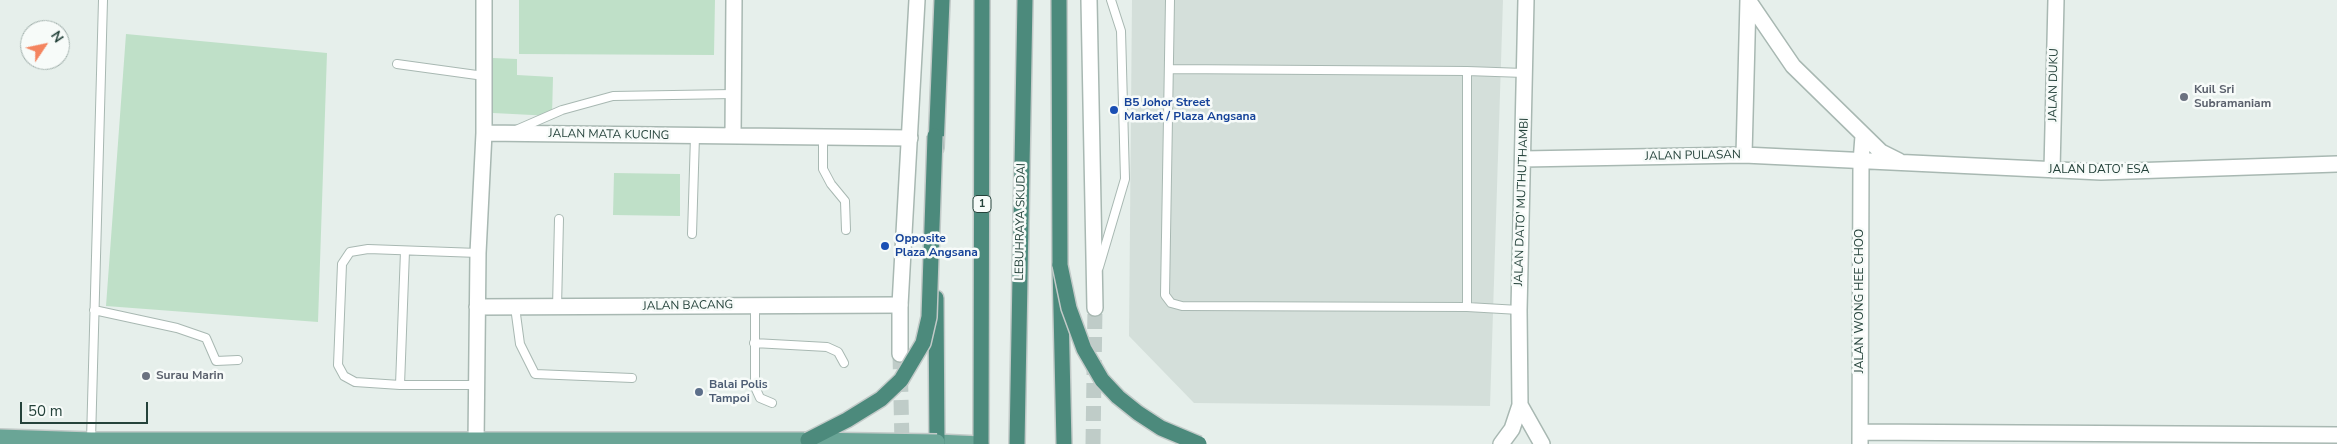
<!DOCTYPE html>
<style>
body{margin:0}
#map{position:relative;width:2337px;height:444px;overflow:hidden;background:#e6efeb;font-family:"Nunito Sans",sans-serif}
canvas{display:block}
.north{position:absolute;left:20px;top:20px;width:50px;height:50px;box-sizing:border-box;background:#f7fbf9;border:1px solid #a3b1ad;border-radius:50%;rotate:56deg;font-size:14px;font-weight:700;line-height:20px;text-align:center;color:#24423a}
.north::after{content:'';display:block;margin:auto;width:18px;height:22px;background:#f4845f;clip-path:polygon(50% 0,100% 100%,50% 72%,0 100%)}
.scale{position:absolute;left:20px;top:402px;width:128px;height:22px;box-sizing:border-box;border:2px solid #24423a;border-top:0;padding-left:6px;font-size:15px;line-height:18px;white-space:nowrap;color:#24423a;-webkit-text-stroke:4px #f7fbf9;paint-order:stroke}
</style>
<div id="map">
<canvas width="2337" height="444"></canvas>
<div class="north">N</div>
<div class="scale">50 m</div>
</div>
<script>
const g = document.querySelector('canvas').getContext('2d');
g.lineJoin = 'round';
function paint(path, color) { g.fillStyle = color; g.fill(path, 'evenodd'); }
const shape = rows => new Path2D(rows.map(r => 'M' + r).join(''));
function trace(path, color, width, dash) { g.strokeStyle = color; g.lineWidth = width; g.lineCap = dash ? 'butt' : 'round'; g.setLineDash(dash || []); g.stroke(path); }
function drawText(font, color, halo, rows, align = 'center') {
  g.font = font + ' "Nunito Sans",sans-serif'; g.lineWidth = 5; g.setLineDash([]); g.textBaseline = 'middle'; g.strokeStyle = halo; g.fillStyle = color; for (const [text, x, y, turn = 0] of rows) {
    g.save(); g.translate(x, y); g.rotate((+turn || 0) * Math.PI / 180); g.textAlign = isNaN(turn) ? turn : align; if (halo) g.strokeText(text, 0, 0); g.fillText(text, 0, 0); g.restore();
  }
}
paint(shape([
 [1132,0,1503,0,1490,406,1194,403,1129,336]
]), '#d4dfda');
paint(shape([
 [519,0,715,0,714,55,519,54],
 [126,34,327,53,318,322,106,306],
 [493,58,517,59,517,75,553,77,552,116,493,113],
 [614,173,680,174,680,216,613,215]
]), '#bfe0c8');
trace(shape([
 [900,354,902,444],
 [1093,444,1095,308]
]), '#bfccc8', 15, [15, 8]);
const service = shape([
 [1170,0,1165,295,1171,303,1182,306,1467,307,1519,310],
 [397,64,484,76],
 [1169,69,1467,71],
 [516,130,562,110,613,96,733,94],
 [823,137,823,169,831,184,845,201,846,230],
 [692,234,695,136],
 [1099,267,1125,179,1121,31,1111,0],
 [755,305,755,387,760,398,772,403],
 [515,307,520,344,535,374,632,378],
 [1467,307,1467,71,1524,73],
 [557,308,559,219],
 [94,310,177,328,206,338,216,361,238,360],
 [754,343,827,347,838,352,844,363],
 [400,385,405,251],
 [477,385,400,385,355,382,344,376,338,365,342,264,350,252,368,249,478,253],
 [91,440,103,0]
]);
const minor = shape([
 [1748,0,1793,66,1881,152,1899,161],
 [484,133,910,138],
 [733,136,734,0],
 [1744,155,1748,0],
 [1523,159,1744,155,2101,172,2337,164],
 [2052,170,2056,0],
 [477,307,900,305],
 [1520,405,1542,444],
 [1860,432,2337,435],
 [476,444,478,253,484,133,484,0],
 [1501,444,1512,429,1520,405,1519,310,1526,0],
 [1860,444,1861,162,1863,136]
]);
const tertiary = shape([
 [1089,0,1095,308],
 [900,354,900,305,917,0]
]);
const primary = shape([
 [0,437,91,440,808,440],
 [937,442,981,444]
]);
const trunk = shape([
 [1059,0,1060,265,1064,444],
 [936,148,942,0],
 [936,298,937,444],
 [981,444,982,0],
 [1017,444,1025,0]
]);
trace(service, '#a8b8b2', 10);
trace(minor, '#a8b8b2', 18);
trace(tertiary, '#a8b8b2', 18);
trace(primary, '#c2cac8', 18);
trace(trunk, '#c2cac8', 18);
trace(service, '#fff', 8);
trace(minor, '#fff', 15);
trace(tertiary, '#fff', 15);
trace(primary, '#6aa596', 15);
trace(trunk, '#4c8a7c', 15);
const primaryBridge = shape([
 [808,440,937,442]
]);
const trunkBridge = shape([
 [1060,265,1069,308,1084,349,1102,380,1118,397,1138,413,1161,428,1199,444],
 [808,440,847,420,881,399,901,380,923,343,929,317,935,136]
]);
trace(primaryBridge, '#c2cac8', 18, []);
trace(trunkBridge, '#c2cac8', 18, []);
trace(primaryBridge, '#6aa596', 15);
trace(trunkBridge, '#4c8a7c', 15);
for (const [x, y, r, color] of [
 [2184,97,5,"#6b7280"],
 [1114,110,5,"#1a4fb4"],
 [885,246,5,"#1a4fb4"],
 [146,376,5,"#6b7280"],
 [699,392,5,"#5c6f8a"]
]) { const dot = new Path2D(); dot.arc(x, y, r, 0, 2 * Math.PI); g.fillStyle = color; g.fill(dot); trace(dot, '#f7fbf9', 2); }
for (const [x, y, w] of [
 [982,204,18]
]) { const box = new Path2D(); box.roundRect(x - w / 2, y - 8.5, w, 17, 4); g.fillStyle = '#f7fbf9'; g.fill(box); trace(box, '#24423a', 1); }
drawText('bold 11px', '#24423a', null, [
 ["1",982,204]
]);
drawText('12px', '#24423a', '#f7fbf9', [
 ["JALAN DUKU",2054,85,-89],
 ["JALAN MATA KUCING",609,135,1],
 ["JALAN PULASAN",1693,156,-1],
 ["JALAN DATO' ESA",2099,170],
 ["JALAN DATO' MUTHUTHAMBI",1522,202,-88],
 ["LEBUHRAYA SKUDAI",1021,222,-89],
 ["JALAN WONG HEE CHOO",1860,301,-90],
 ["JALAN BACANG",688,306,-1]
]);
drawText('bold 12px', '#5b616d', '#f7fbf9', [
 ["Kuil Sri",2194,90],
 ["Subramaniam",2194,104],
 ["Surau Marin",156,376]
], 'left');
drawText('bold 12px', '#164399', '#f7fbf9', [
 ["B5 Johor Street",1124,103],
 ["Market / Plaza Angsana",1124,117],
 ["Opposite",895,239],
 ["Plaza Angsana",895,253]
], 'left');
drawText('bold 12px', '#4e5e75', '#f7fbf9', [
 ["Balai Polis",709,385],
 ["Tampoi",709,399]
], 'left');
</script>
